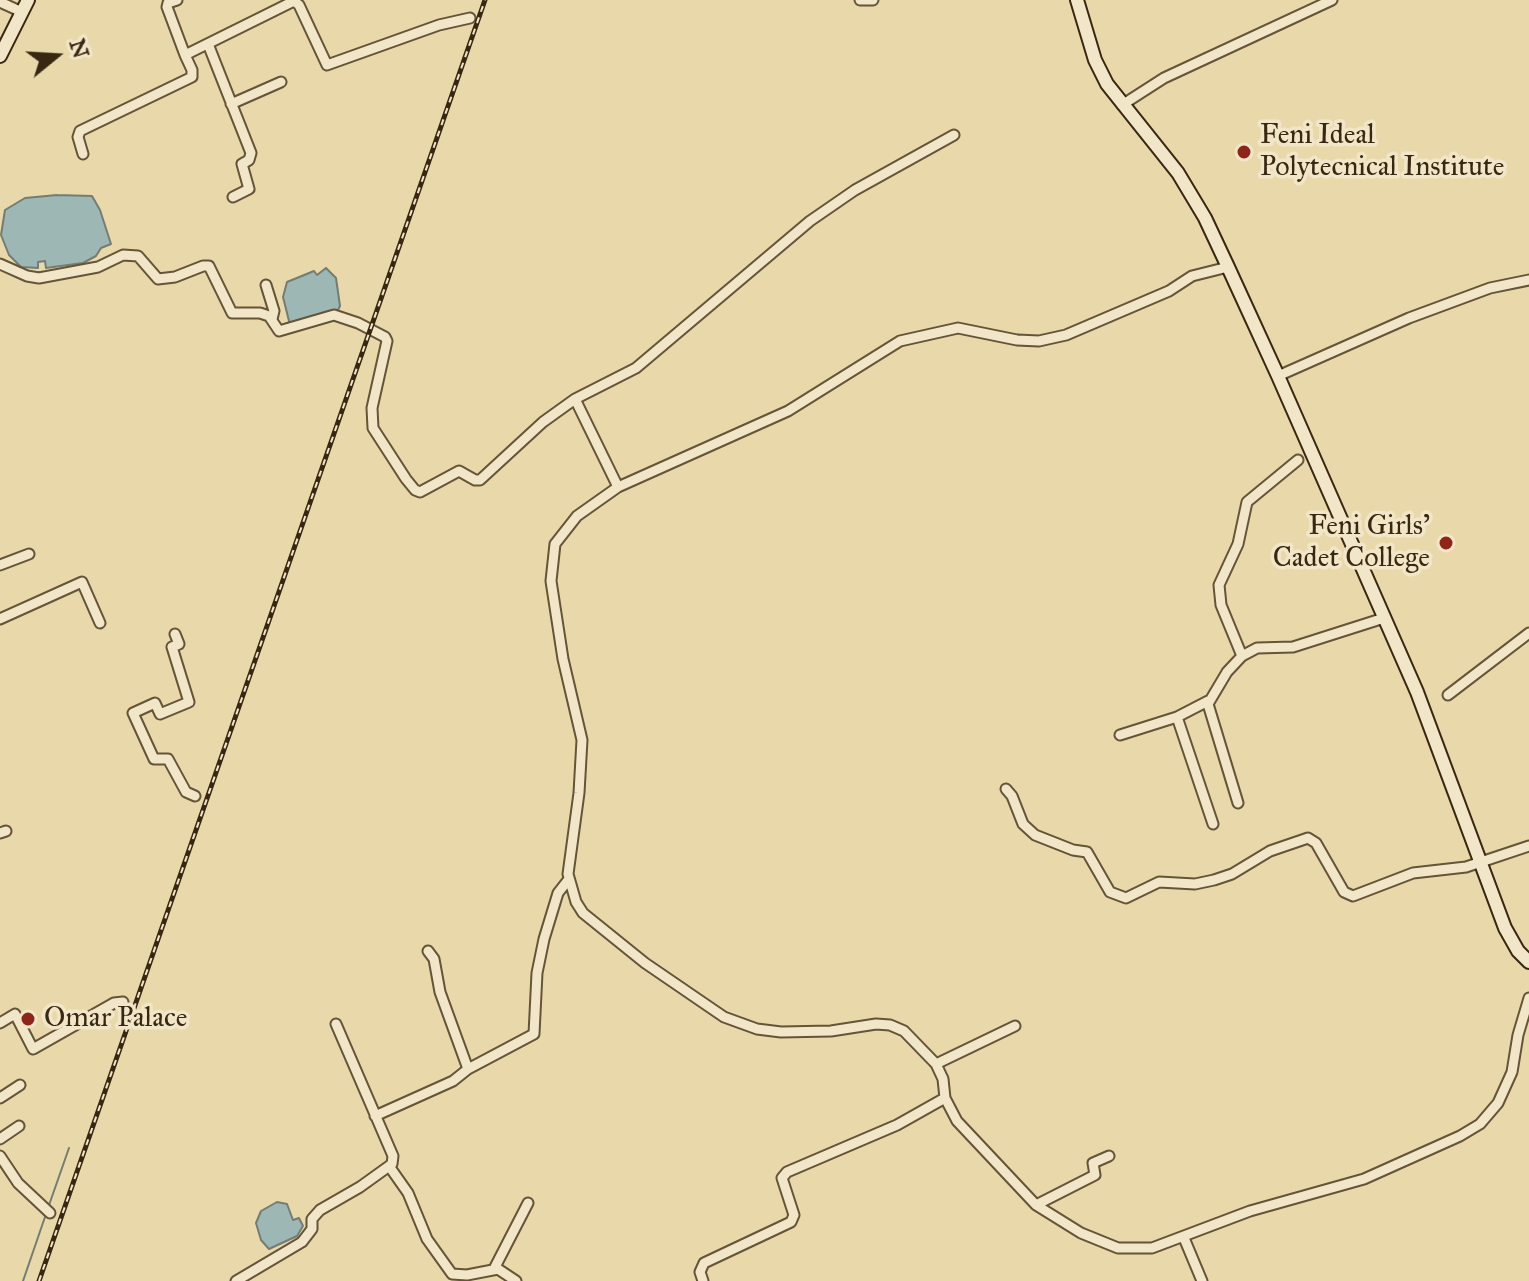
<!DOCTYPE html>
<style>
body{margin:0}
#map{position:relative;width:1529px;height:1281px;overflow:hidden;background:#e9d9aa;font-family:"IM FELL Great Primer",serif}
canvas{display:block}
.north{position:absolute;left:16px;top:16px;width:80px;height:80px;-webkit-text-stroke:6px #f1e6c8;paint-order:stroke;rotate:72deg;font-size:22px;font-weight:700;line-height:32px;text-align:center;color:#392711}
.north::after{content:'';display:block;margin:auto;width:28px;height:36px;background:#392711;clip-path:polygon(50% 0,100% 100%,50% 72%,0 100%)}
</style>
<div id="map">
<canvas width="1529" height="1281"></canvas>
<div class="north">N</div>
</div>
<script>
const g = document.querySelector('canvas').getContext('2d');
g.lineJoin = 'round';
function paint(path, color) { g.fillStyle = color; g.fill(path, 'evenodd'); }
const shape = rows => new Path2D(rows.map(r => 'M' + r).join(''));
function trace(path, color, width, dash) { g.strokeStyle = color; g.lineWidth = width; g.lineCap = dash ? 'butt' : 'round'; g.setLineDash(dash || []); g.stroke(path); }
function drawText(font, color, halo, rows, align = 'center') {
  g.font = font + ' "IM FELL Great Primer",serif'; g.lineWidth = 7; g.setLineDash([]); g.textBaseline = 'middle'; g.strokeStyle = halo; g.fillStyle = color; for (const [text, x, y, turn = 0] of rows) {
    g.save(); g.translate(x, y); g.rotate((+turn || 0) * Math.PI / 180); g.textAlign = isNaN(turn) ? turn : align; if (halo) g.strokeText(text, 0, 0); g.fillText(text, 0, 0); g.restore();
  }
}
const water = shape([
 [57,195,92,196,100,210,111,244,101,248,96,256,83,263,46,268,45,261,38,262,38,268,21,267,9,255,1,235,5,210,25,198,57,195],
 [326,268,336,278,340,306,337,312,290,325,283,297,287,282,314,271,317,275,326,268],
 [277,1202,287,1204,293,1220,299,1218,303,1226,297,1236,269,1249,261,1240,256,1223,261,1211,277,1202]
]);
paint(water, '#9db7b5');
trace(water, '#757d73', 2);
trace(shape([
 [48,1208,69,1148],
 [23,1281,46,1214]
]), '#757d73', 2);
const minor = shape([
 [177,0,168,3,167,7,185,55,294,1,299,5,327,65,439,25,470,18],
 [860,0,873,0],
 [0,2,22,12],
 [208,44,251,153,249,160,242,164,249,189,233,197],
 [231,104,281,82],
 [1122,105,1164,78,1332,0],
 [83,154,78,137,80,131,192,77,192,70,185,55],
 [0,264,27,276,39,278,98,267,123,255,138,256,158,279,175,277,203,266,209,266,232,313,260,313,269,316,279,331,334,315,358,323,385,337,387,341,372,408,373,428,406,479,415,490,420,492,459,471,475,480,480,480,543,422,575,399,636,368,810,221,855,190,954,135],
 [1228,267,1192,276,1169,291,1066,335,1039,341,1017,340,958,328,900,341,788,411,618,487,577,516,555,544,551,581,563,659,582,740,579,793,568,874,576,902,583,913,645,963,724,1017,757,1029,781,1032,831,1031,876,1024,890,1025,904,1031,936,1064,943,1079,945,1098,957,1121,1036,1205,1081,1233,1118,1248,1152,1248,1250,1211,1364,1179,1460,1136,1480,1124,1498,1103,1512,1072,1518,1035,1529,998],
 [266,285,274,311,272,319],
 [1278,376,1409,318,1490,288,1529,280],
 [575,399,618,487],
 [0,565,29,554],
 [0,619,82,582,100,623],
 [175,634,179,644,172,647,189,702,160,714,155,703,133,713,154,759,168,759,186,792,195,796],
 [1242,656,1221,605,1219,585,1238,544,1247,502,1298,460],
 [1448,695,1529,633],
 [1177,717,1213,824],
 [1120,735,1177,717,1208,701],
 [1006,789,1012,796,1023,824,1035,835,1073,850,1087,852,1110,892,1126,898,1159,882,1195,884,1214,880,1232,874,1270,851,1308,838,1316,843,1344,892,1353,896,1413,873,1466,867,1529,846],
 [1238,803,1208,704,1227,672,1242,656,1257,648,1293,647,1384,618],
 [0,833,6,831],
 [428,951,434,959,440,992,468,1069],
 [0,1023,15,1014,33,1049,114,1003,123,1002],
 [936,1064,1015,1026],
 [0,1098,20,1085],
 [375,1116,453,1081,468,1069,534,1034,537,973,544,939,558,893,569,879],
 [0,1139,19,1126],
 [0,1156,18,1183,50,1213],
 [389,1166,408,1193,427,1239,452,1274,467,1275,498,1269,516,1281],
 [1036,1205,1095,1175,1093,1163,1109,1156],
 [1184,1238,1202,1281],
 [494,1269,528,1203],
 [236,1281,302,1242,312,1229,312,1219,320,1210,360,1187,392,1164,393,1156,336,1024],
 [703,1281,700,1272,704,1263,791,1222,794,1215,782,1178,787,1172,897,1125,945,1098]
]);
const secondary = shape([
 [1077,0,1095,60,1107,84,1178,173,1205,218,1228,267,1278,376,1417,692,1505,928,1518,951,1529,962],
 [0,56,28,0]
]);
trace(minor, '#655437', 13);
trace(secondary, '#392711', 16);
trace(minor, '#f1e6c8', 9);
trace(secondary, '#f1e6c8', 12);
const rail = shape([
 [39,1281,485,0]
]);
trace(rail, '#392711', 5);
trace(rail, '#f1e6c8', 2, [6]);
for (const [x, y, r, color] of [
 [1244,152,8,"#8f2418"],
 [1446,543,8,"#8f2418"],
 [28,1019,8,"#8f2418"]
]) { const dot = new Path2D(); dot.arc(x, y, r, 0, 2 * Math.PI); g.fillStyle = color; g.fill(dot); trace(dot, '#f1e6c8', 3); }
drawText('28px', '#392711', '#f1e6c8', [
 ["Feni Ideal",1260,136],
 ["Polytecnical Institute",1260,168],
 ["Feni Girls'",1430,527,"right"],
 ["Cadet College",1430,559,"right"],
 ["Omar Palace",44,1019]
], 'left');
</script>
